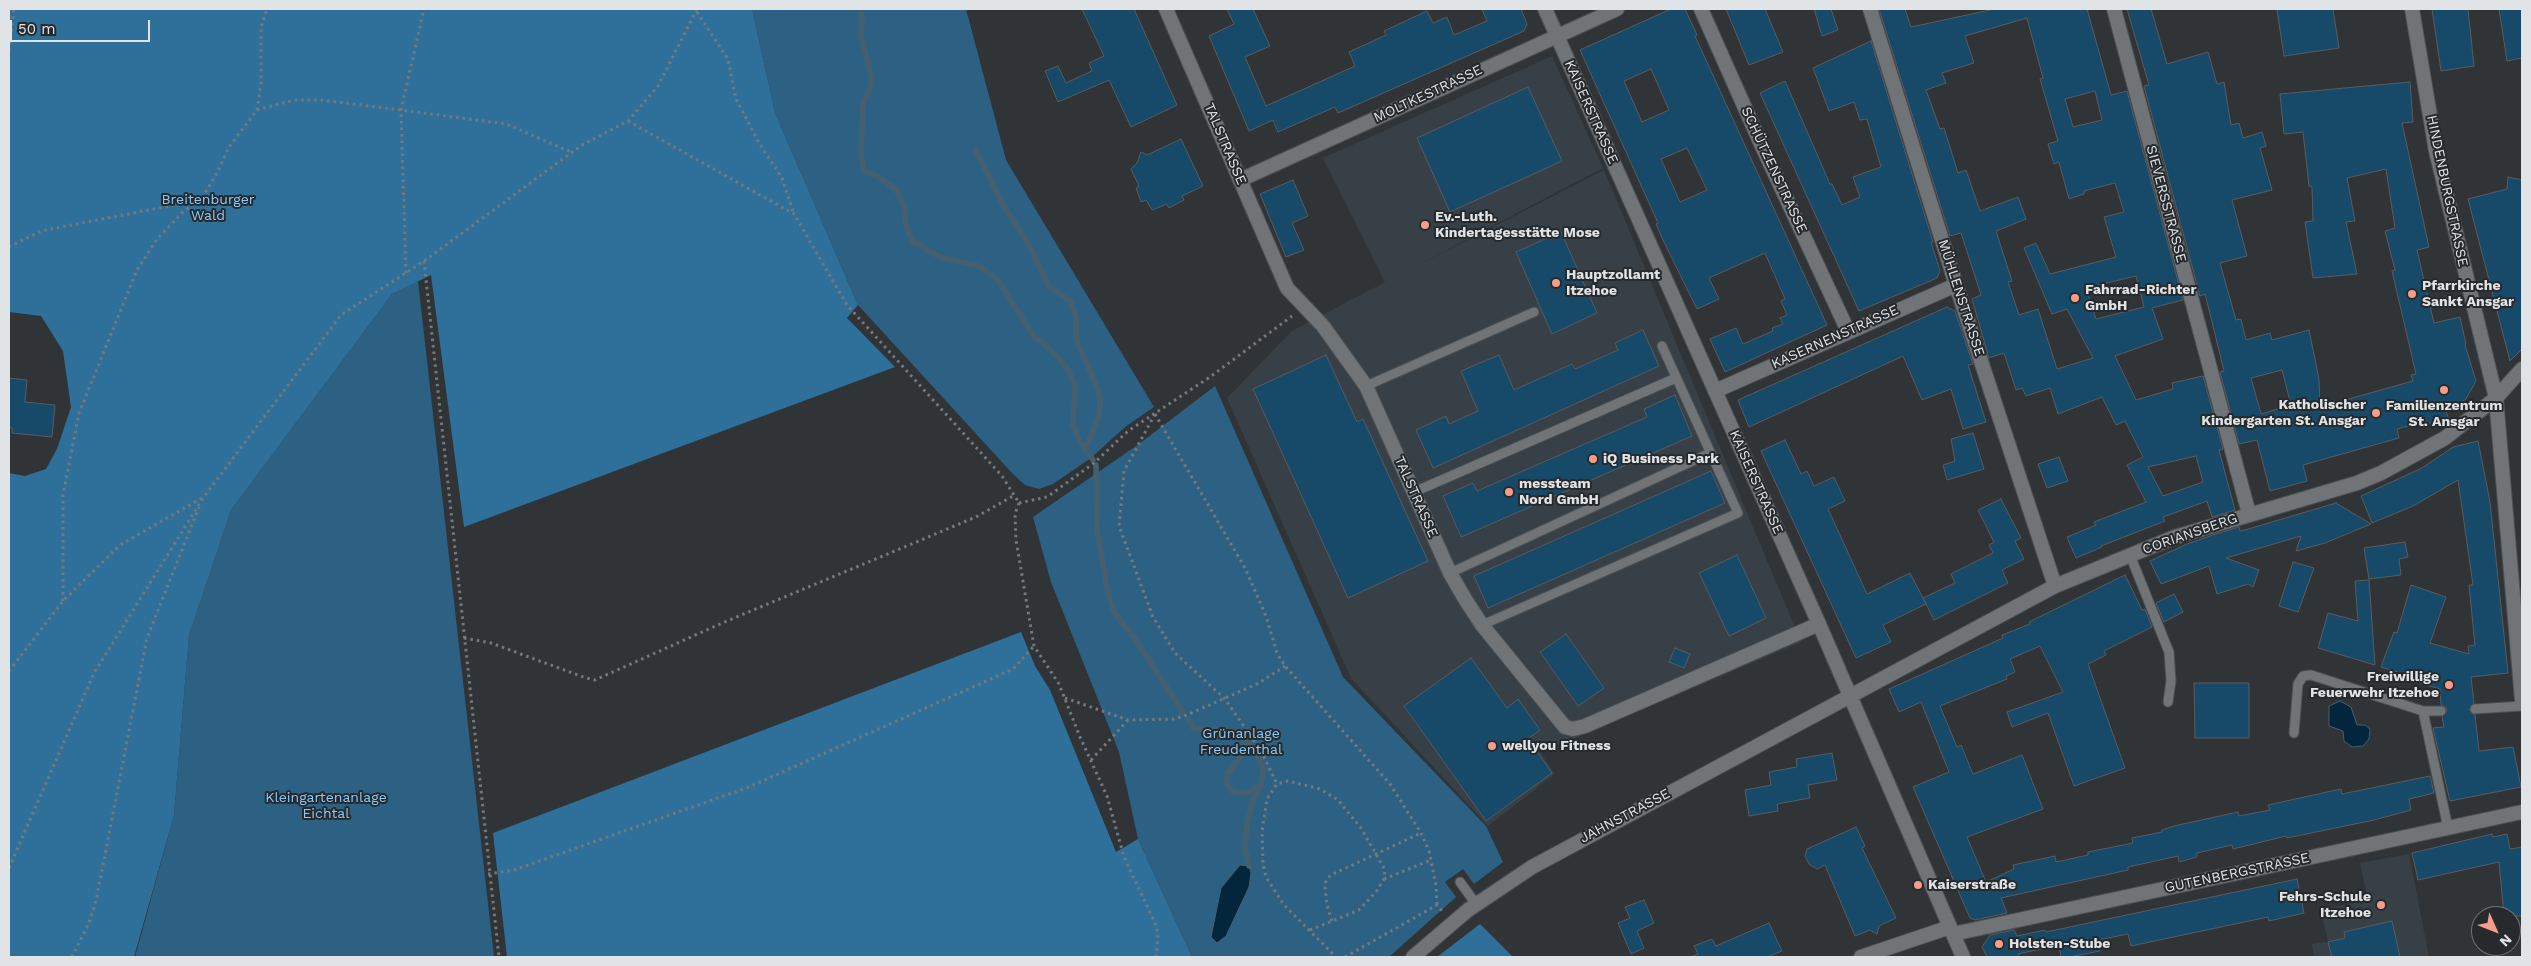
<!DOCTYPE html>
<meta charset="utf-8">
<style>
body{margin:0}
#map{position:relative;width:2531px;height:966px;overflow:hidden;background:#303437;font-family:"Work Sans",sans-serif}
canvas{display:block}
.frame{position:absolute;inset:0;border:10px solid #e1e4e6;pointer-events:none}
.north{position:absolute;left:2471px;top:906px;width:50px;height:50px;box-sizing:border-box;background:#272a2d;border:1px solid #717477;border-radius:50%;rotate:134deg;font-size:14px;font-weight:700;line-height:20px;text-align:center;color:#e1e4e6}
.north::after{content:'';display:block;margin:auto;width:18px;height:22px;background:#f59d8d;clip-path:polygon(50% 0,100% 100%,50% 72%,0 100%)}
.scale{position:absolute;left:10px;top:20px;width:140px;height:22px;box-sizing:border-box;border:2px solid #e1e4e6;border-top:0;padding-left:6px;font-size:15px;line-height:18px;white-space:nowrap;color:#e1e4e6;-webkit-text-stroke:4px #272a2d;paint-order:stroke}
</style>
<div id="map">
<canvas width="2531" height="966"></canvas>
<div class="frame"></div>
<div class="north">N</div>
<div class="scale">50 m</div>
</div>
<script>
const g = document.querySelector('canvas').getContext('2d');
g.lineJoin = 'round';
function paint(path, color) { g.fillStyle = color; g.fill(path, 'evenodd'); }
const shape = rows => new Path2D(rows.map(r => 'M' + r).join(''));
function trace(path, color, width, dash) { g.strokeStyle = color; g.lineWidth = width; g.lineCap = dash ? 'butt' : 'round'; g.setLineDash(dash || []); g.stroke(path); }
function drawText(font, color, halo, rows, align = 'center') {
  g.font = font + ' "Work Sans",sans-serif'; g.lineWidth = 4; g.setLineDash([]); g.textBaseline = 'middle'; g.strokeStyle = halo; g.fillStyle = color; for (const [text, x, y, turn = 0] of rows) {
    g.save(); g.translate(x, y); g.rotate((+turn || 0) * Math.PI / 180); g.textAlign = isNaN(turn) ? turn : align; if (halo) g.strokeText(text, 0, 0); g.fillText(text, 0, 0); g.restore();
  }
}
paint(shape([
 [1552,56,1603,168,1401,274,1604,170,1801,642,1559,745,1550,740,1538,749,1555,774,1488,826,1351,678,1227,398,1292,331,1385,282,1323,158],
 [1561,232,1597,313,1552,334,1516,252],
 [1643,330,1659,366,1433,468,1416,430,1445,417,1449,424,1490,405,1489,401,1572,364,1575,369,1618,350,1615,343],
 [1326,355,1357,422,1348,598,1253,389],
 [1675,396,1692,436,1460,537,1443,496,1473,483,1477,491,1647,417,1644,409],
 [1711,471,1725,503,1488,608,1475,576],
 [1737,555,1766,618,1729,635],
 [1566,634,1604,687,1578,706,1540,653],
 [1471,658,1507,708,1518,700,1540,730,1528,739,1552,773,1487,821,1404,707],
 [2409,854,2429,957,2314,957,2312,944,2328,942,2321,910,2368,900,2360,863]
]), '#374047');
paint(shape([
 [752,9,966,9,1006,160,1154,407,1125,427,1091,458,1053,484,1039,489,1025,485,1012,473,858,305,775,113],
 [418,281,494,957,135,957,174,815,189,635,231,510,392,294],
 [1215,386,1343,677,1486,826,1503,862,1474,884,1463,869,1445,882,1456,897,1389,957,1192,957,1138,839,1119,752,1051,582,1033,517,1139,444]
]), '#2d6184');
paint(shape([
 [9,9,752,9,775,113,858,305,847,318,895,367,464,527,431,275,392,294,231,510,189,635,174,815,134,957,9,957,9,473,25,476,46,469,57,449,71,407,63,351,41,316,9,312],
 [1021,632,1035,666,1050,690,1116,852,1138,839,1192,957,507,957,493,833],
 [1480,924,1513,957,1437,957]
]), '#2f709b');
const water = shape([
 [2340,701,2351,707,2357,725,2365,725,2370,729,2369,739,2363,746,2352,747,2344,741,2343,731,2329,726,2329,706,2340,701],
 [1240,865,1249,866,1251,873,1249,887,1226,936,1217,943,1211,937,1221,888,1240,865]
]);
paint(water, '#03263c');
trace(water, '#465f6f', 1);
trace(shape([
 [860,9,862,19,861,35,872,79,871,87,863,102,861,153,864,171,879,177,896,190,904,205,906,226,912,241,940,257,979,266,997,279,1035,338,1042,342,1059,358,1070,373,1075,387,1073,425,1079,440,1093,460],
 [976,151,1005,208,1029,245,1049,287,1070,301,1076,315,1076,340,1097,387,1100,401,1099,416,1085,451],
 [1096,465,1097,530,1108,593,1114,612,1138,643,1183,713],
 [1188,719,1193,728,1231,731,1245,739,1260,760,1263,769,1261,785,1253,800,1247,822,1245,848,1249,866],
 [1245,740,1246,750,1227,774,1227,784,1232,791,1240,793,1249,792,1261,785]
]), '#465f6f', 5.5);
const building = shape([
 [1082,9,1134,9,1177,105,1131,127,1109,80,1058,102,1045,71,1058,66,1066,83,1092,71,1089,63,1104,56,1082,9],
 [1227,9,1253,9,1270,46,1245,57,1266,106,1355,66,1349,52,1386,35,1384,31,1427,11,1433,23,1447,17,1454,35,1487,21,1482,9,1521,9,1527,24,1524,31,1338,113,1335,107,1278,132,1273,120,1249,131,1209,36,1234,24,1227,9],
 [1671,9,1685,9,1697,35,1695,36,1827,325,1725,372,1710,339,1736,328,1743,344,1773,331,1772,328,1783,324,1780,318,1787,315,1781,301,1785,299,1765,253,1709,278,1719,299,1697,309,1663,240,1656,224,1658,223,1580,50,1671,9],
 [1651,69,1669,110,1642,122,1624,81,1651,69],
 [1687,148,1707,190,1680,202,1661,159,1687,148],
 [1726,9,1765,9,1783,52,1749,65,1726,9],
 [1814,9,1831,9,1838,30,1822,36,1814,9],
 [1879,9,1905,9,1911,27,1995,9,2087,9,2111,95,2127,91,2183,300,2152,308,2163,339,2115,356,2136,400,2173,389,2172,383,2203,376,2223,449,2219,450,2235,510,2212,517,2207,501,2163,517,2165,521,2101,546,2102,547,2076,558,2067,537,2096,525,2094,522,2146,502,2127,465,2143,457,2125,421,2116,425,2102,397,2058,414,2050,388,2026,396,2022,388,2016,390,2004,353,1989,358,1972,299,1981,295,1961,233,1950,236,1879,9],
 [2027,18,2043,78,2040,79,2058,141,2048,144,2054,164,2059,162,2069,199,2084,194,2084,191,2115,183,2124,212,2104,217,2116,257,2050,274,2036,243,2024,248,2052,314,2067,309,2093,358,2057,369,2038,309,2019,315,2008,282,2012,281,1996,231,2026,219,2018,197,1980,211,1966,170,1958,173,1944,128,1940,129,1926,90,1946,83,1942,73,1974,63,1965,36,2027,18],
 [2095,91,2102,120,2073,127,2065,99,2095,91],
 [2136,276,2144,307,2096,319,2086,288,2136,276],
 [2196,456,2203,482,2163,496,2148,467,2196,456],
 [2127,9,2151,9,2167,64,2208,52,2217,84,2224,82,2231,125,2239,123,2243,138,2262,132,2266,146,2260,148,2272,190,2232,200,2247,256,2220,263,2236,320,2241,319,2246,340,2270,333,2272,340,2309,330,2319,379,2320,407,2413,381,2411,375,2416,374,2392,271,2395,270,2385,231,2395,228,2386,169,2347,178,2355,221,2346,222,2357,274,2313,278,2305,222,2313,221,2312,187,2309,186,2303,132,2284,134,2280,94,2410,82,2413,122,2402,123,2429,247,2417,250,2434,323,2460,317,2466,344,2465,345,2476,381,2466,399,2446,411,2448,417,2427,424,2426,421,2397,429,2399,438,2303,465,2307,481,2270,491,2257,440,2239,444,2220,372,2224,371,2213,326,2205,294,2200,296,2144,86,2149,85,2127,9],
 [2282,370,2291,405,2261,414,2251,378,2282,370],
 [2287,9,2333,9,2339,48,2284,56,2277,10,2287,9],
 [2432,9,2468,9,2474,66,2441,71,2432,9],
 [2499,9,2522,9,2522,58,2507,61,2499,9],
 [1871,41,1933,242,1931,242,1940,271,1937,278,1859,311,1760,93,1785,81,1830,184,1832,184,1842,205,1860,197,1853,177,1881,167,1867,119,1860,120,1854,102,1829,111,1813,68,1871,41],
 [1528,87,1562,161,1450,212,1417,138,1528,87],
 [1181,139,1203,186,1182,196,1184,200,1169,208,1167,204,1152,210,1146,200,1141,202,1136,188,1139,186,1131,169,1137,163,1141,152,1147,155,1181,139],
 [2508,177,2522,180,2522,349,2510,361,2468,199,2507,189,2508,177],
 [1293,180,1308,216,1292,223,1304,250,1286,257,1260,194,1293,180],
 [1561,232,1597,313,1552,334,1516,252,1561,232],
 [1947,307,1955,311,1973,364,1968,365,1986,422,1963,429,1951,389,1922,400,1903,356,1749,427,1738,400,1947,307],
 [1643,330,1659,366,1433,468,1416,430,1446,416,1449,424,1478,411,1461,371,1499,355,1514,390,1572,364,1575,369,1618,350,1615,343,1643,330],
 [1326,355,1357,422,1363,419,1428,561,1348,598,1253,389,1326,355],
 [9,378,27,380,25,402,55,405,52,437,12,433,12,428,9,427,9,378],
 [1675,395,1692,436,1461,537,1443,496,1473,483,1477,491,1647,417,1644,409,1675,395],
 [1973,433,1984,469,1947,480,1943,465,1955,461,1951,439,1973,433],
 [1785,440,1801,474,1807,471,1814,486,1834,477,1845,501,1828,509,1867,594,1910,573,1926,604,1883,625,1891,642,1856,658,1761,451,1785,440],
 [2478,441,2490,502,2508,673,2471,677,2474,703,2469,710,2475,715,2479,751,2513,747,2521,787,2450,801,2433,728,2444,727,2442,717,2447,711,2446,707,2441,705,2440,689,2414,681,2414,677,2381,667,2394,632,2397,633,2411,585,2446,597,2430,643,2469,654,2468,646,2475,645,2469,585,2473,585,2458,480,2413,506,2372,523,2361,496,2422,468,2453,447,2478,441],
 [2059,457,2068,481,2047,488,2038,464,2059,457],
 [1711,471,1725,503,1488,608,1474,576,1711,471],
 [2001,499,2021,538,2015,541,2024,559,2002,570,2008,583,1934,620,1923,598,1955,583,1951,574,1993,553,1989,545,1994,542,1978,510,2001,499],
 [2336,503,2371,524,2325,543,2296,551,2301,536,2226,558,2259,570,2253,587,2248,584,2217,594,2209,566,2161,584,2150,561,2187,544,2216,534,2239,527,2240,531,2245,530,2336,503],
 [2405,542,2408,557,2399,559,2401,575,2369,579,2364,548,2405,542],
 [1737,555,1766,618,1729,636,1699,573,1737,555],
 [2293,562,2314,568,2298,612,2279,606,2293,562],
 [2125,575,2142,610,2145,609,2152,627,2104,651,2106,655,2088,664,2125,768,2074,786,2048,713,2012,727,2007,712,2063,692,2040,646,2010,659,2015,672,2006,676,2007,679,1940,706,1957,747,1961,745,1973,774,2022,755,2043,809,1967,837,1986,882,2014,869,2013,865,2055,856,2056,862,2088,855,2088,852,2133,843,2132,838,2162,832,2162,830,2174,826,2238,812,2239,816,2270,810,2268,805,2341,789,2342,794,2430,776,2434,793,2409,799,2411,810,2374,820,2287,838,2286,836,2233,849,2232,845,2197,853,2197,857,2179,862,2178,856,2128,867,2128,870,2001,898,2007,913,1975,920,1970,918,1913,787,1949,772,1921,702,1899,712,1889,689,2003,638,2002,635,2030,624,2029,622,2125,575],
 [2369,580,2375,665,2318,648,2328,613,2358,621,2355,581,2369,580],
 [2174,594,2183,612,2164,622,2156,603,2174,594],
 [1566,634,1604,688,1578,706,1540,652,1566,634],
 [1675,648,1690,654,1684,668,1669,662,1675,648],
 [1471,658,1507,708,1518,699,1540,730,1528,739,1552,773,1486,821,1404,706,1471,658],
 [2194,683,2249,683,2249,738,2195,738,2194,683],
 [1832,753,1837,780,1808,785,1810,798,1777,804,1778,811,1749,816,1745,790,1771,785,1769,772,1797,767,1796,759,1832,753],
 [1856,827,1865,846,1862,848,1896,918,1879,926,1877,934,1870,930,1855,936,1825,865,1817,869,1809,864,1805,856,1807,849,1856,827],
 [2492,834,2493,837,2507,834,2510,849,2522,847,2522,916,2504,916,2499,862,2418,880,2412,853,2492,834],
 [2297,879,2304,913,2269,921,2268,917,2131,946,2128,934,2098,940,2100,951,2069,957,2061,957,2059,945,2018,954,2020,957,1987,957,1982,947,1990,935,2014,930,2017,936,2045,930,2046,932,2297,879],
 [1644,900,1654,923,1637,931,1644,948,1631,954,1618,923,1630,918,1625,907,1644,900],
 [2392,921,2400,957,2332,957,2328,942,2345,938,2344,932,2392,921],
 [1769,923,1782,951,1767,957,1690,957,1698,954,1694,946,1712,939,1716,946,1769,923]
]);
paint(building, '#174969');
trace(building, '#585c60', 1);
const service = shape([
 [1366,386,1534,312],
 [1414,492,1676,378],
 [2130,555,2169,652,2171,681,2168,702],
 [1450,573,1710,453],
 [1482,625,1738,513,1662,346],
 [2475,709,2522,706],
 [2423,711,2448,828],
 [2294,733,2298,684,2303,676,2311,675,2423,711,2441,711],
 [1460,882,1476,904]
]);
const minor = shape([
 [1166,9,1287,288,1323,326,1366,386,1450,573,1465,599,1482,625,1565,727,1573,729,1585,726,1819,624],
 [1701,9,1761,144,1848,331],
 [1870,9,1956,285,2055,586],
 [2114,9,2249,514],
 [1240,180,1617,9],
 [1715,391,1956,285],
 [2496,398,2522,700],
 [1953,934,2522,812],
 [1413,957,1468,910,1532,867,2055,586,2175,537,2357,483,2381,473,2445,438,2496,398],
 [1861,957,1950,927]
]);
const tertiary = shape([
 [2412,9,2436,151,2496,398],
 [2496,398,2522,369]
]);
const secondary = shape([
 [1545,9,1819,624,1963,957]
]);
trace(service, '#4c5053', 11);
trace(minor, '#4c5053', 16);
trace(tertiary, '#4c5053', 16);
trace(secondary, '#4c5053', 16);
trace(shape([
 [697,12,728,59,736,99,759,143,782,178,794,214],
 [9,51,14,9],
 [257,110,294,100,322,100,401,110,506,124,571,152],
 [628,121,794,214,847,305,1002,476,1019,503],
 [9,247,41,231,185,203,192,204],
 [424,261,499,957],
 [406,273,401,110,424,9],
 [1155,414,1245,568,1266,616,1277,653,1285,666,1390,784,1421,833,1429,851,1436,886,1437,905],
 [1155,414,1124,471,1119,526,1153,617,1175,653,1225,699,1261,751,1277,784],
 [1019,503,1015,514,1016,540,1034,646,1059,684,1080,737,1107,796,1124,857,1155,923,1158,934,1156,957],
 [1019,503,1047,497,1094,463,1128,431,1210,377,1292,316],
 [63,601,63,495,79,413,137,270,157,239,183,212,202,198,217,173,229,147,257,110,261,84,261,27,267,9],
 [464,638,491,643,586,678,595,680,720,624,976,517,1013,496],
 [9,671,63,601,120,545,202,498],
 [1065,698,1128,720,1174,719,1187,715,1259,683,1285,666],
 [1091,760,1128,720],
 [9,868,94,673,203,498,341,315,424,261,582,145,628,121,658,86,697,9],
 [488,874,514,870,749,787,1013,669,1034,646],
 [1384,879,1431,860],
 [1332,921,1327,905,1325,887,1326,880,1331,875,1421,833],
 [1310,930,1359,910,1376,892,1384,879,1385,870,1361,828,1338,800,1320,789,1288,781,1277,784,1267,799,1262,831,1263,864,1266,877,1284,905,1336,957],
 [72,957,89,923,96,901,147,638,199,507],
 [1345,957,1437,905,1442,911]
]), '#75797c', 3, [2.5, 4]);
trace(service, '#707477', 9);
trace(minor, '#707477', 14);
trace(tertiary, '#707477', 14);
trace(secondary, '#707477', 14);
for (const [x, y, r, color] of [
 [1425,225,5,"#f59d8d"],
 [1556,283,5,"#f59d8d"],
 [2412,294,5,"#f59d8d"],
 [2075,298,5,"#f59d8d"],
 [2444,390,5,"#f59d8d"],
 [2376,413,5,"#f59d8d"],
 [1593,459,5,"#f59d8d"],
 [1509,492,5,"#f59d8d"],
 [2449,685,5,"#f59d8d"],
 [1492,746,5,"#f59d8d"],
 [1918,885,5,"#f59d8d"],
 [2381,905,5,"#f59d8d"],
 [1999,944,5,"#f59d8d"]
]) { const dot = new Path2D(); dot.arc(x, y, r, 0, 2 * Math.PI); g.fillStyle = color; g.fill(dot); trace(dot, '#272a2d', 2); }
drawText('14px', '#e1e4e6', '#272a2d', [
 ["MOLTKESTRASSE",1428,94,-25],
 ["KAISERSTRASSE",1591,112,66],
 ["TALSTRASSE",1225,144,67],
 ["SCHÜTZENSTRASSE",1774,170,65],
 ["HINDENBURGSTRASSE",2447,191,78],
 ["SIEVERSSTRASSE",2166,204,75],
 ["MÜHLENSTRASSE",1961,298,72],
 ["KASERNENSTRASSE",1835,337,-24],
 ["KAISERSTRASSE",1756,482,66],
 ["TALSTRASSE",1416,497,66],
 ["CORIANSBERG",2190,534,-19],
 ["JAHNSTRASSE",1625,816,-28],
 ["GUTENBERGSTRASSE",2237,873,-12]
]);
drawText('14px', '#86cbfd', '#272a2d', [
 ["Breitenburger",208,200],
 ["Wald",208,216],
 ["Grünanlage",1241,734],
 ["Freudenthal",1241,750],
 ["Kleingartenanlage",326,798],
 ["Eichtal",326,814]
]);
drawText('bold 14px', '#e1e4e6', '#272a2d', [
 ["Ev.-Luth.",1435,217],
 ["Kindertagesstätte Mose",1435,233],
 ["Hauptzollamt",1566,275],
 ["Itzehoe",1566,291],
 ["Pfarrkirche",2422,286],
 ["Sankt Ansgar",2422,302],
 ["Fahrrad-Richter",2085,290],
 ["GmbH",2085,306],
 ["Katholischer",2366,405,"right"],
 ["Kindergarten St. Ansgar",2366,421,"right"],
 ["Familienzentrum",2444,406,"center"],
 ["St. Ansgar",2444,422,"center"],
 ["iQ Business Park",1603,459],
 ["messteam",1519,484],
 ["Nord GmbH",1519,500],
 ["Freiwillige",2439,677,"right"],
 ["Feuerwehr Itzehoe",2439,693,"right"],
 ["wellyou Fitness",1502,746],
 ["Kaiserstraße",1928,885],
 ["Fehrs-Schule",2371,897,"right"],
 ["Itzehoe",2371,913,"right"],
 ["Holsten-Stube",2009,944]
], 'left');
</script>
